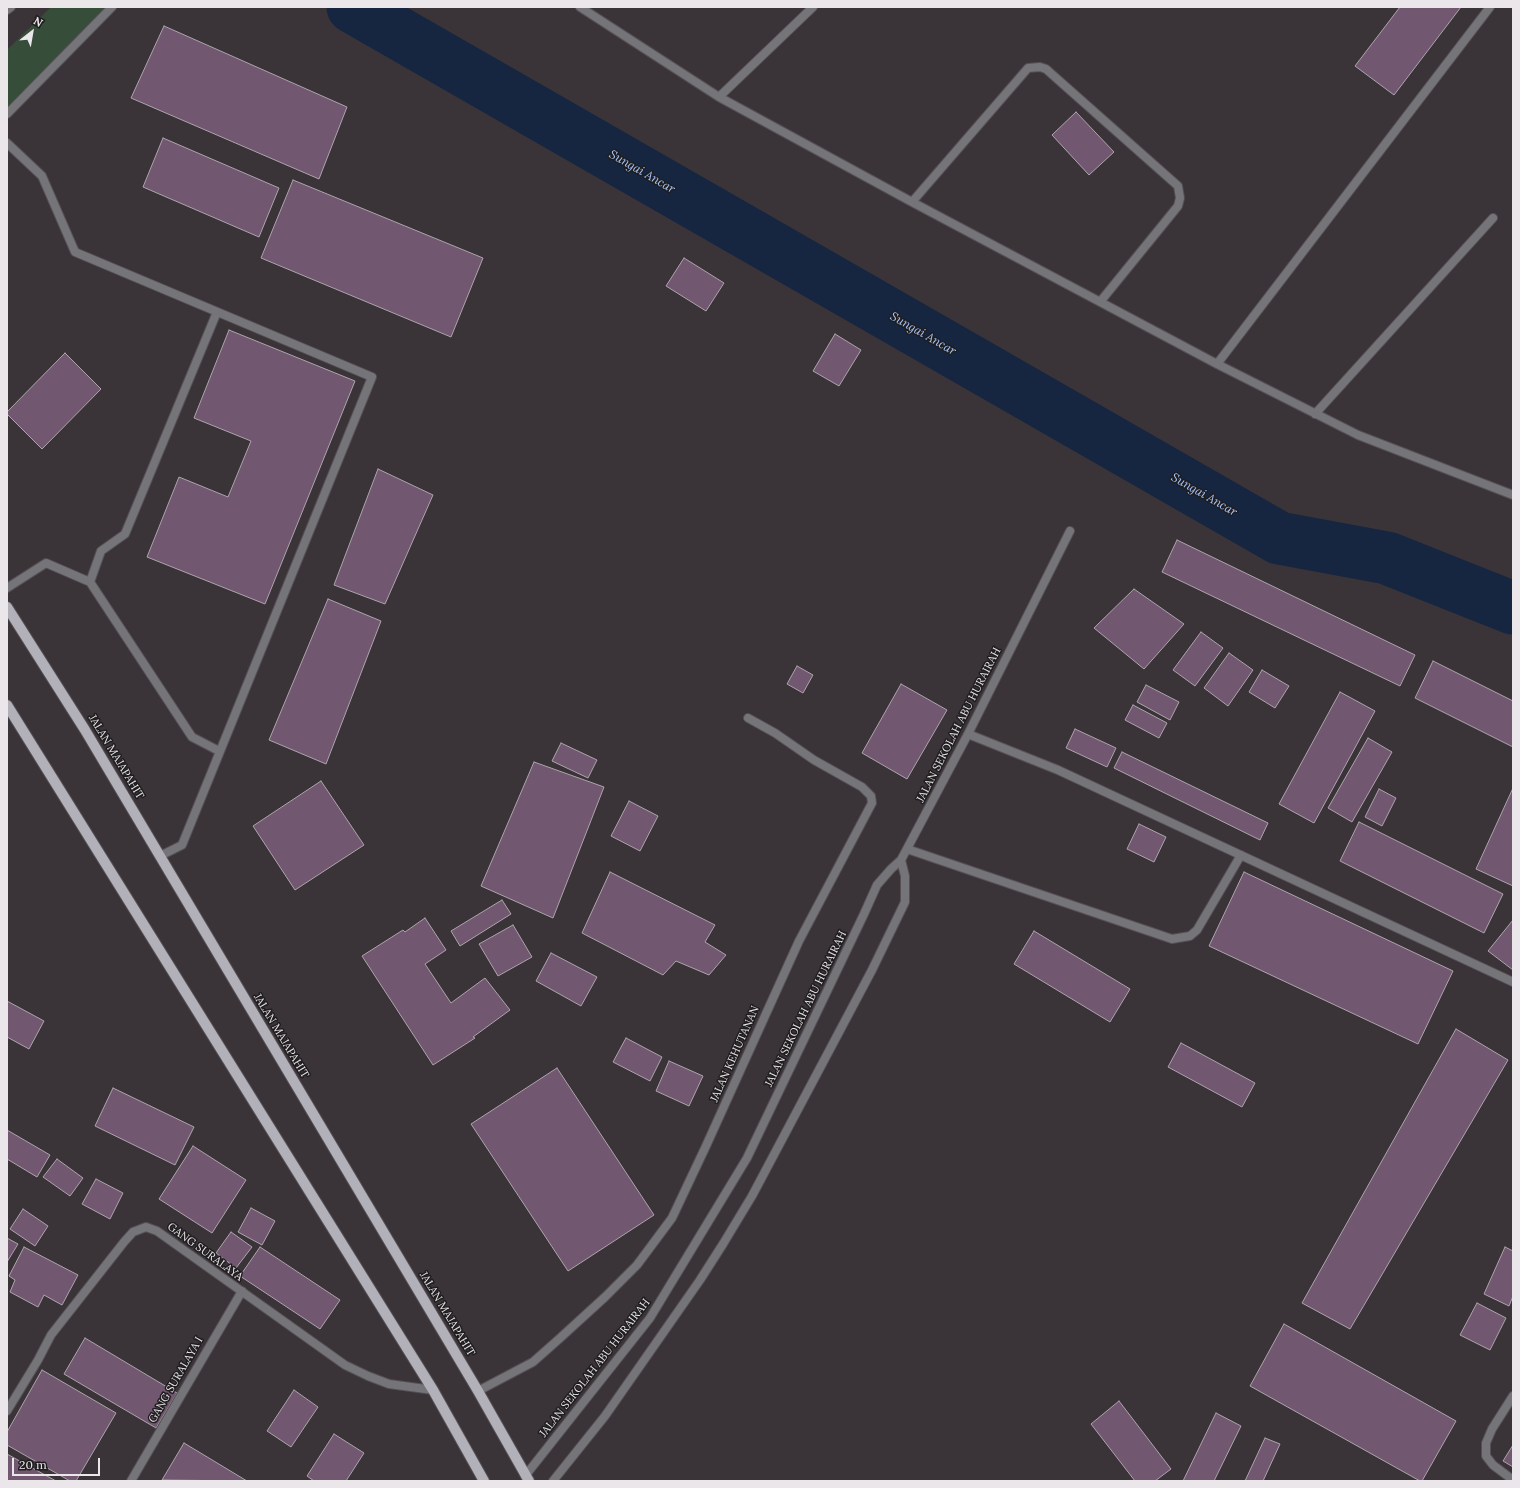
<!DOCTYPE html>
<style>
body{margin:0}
#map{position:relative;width:1520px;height:1488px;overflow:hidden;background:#3a3439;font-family:Lora,serif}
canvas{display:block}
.frame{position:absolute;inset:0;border:8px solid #eae6e9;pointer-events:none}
.north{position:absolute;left:12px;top:12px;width:40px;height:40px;-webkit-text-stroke:3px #1f1d1f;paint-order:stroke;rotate:31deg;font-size:11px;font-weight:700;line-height:16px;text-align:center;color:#eae6e9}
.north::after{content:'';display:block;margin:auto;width:14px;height:18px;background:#eae6e9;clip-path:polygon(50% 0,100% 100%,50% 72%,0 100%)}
.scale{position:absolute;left:12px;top:1458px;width:88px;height:18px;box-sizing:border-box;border:2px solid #eae6e9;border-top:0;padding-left:5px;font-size:12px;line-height:14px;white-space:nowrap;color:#eae6e9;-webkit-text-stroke:3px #1f1d1f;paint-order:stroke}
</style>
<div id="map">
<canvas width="1520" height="1488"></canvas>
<div class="frame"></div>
<div class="north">N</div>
<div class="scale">20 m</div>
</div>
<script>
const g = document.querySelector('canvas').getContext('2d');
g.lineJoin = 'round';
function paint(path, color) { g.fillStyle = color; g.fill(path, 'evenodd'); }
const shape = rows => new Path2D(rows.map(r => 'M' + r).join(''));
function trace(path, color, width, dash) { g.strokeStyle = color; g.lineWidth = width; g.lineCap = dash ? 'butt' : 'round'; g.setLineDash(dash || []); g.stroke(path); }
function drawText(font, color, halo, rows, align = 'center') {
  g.font = font + ' Lora,serif'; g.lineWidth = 3; g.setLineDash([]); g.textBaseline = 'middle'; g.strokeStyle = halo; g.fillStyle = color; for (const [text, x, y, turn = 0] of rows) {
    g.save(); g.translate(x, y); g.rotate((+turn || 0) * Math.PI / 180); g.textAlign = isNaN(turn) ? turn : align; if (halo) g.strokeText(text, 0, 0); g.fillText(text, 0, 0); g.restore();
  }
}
paint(shape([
 [51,7,106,7,7,107,7,50]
]), '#364e39');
trace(shape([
 [353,7,1279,538,1387,558,1513,608]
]), '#172640', 53);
const building = shape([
 [1400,7,1461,7,1394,95,1355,66,1400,7],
 [164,26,347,107,319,179,131,98,164,26],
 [1076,112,1114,152,1089,175,1052,135,1076,112],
 [163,138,279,188,259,237,143,187,163,138],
 [293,180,483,258,451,337,261,258,293,180],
 [684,258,724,283,706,311,666,286,684,258],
 [229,330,355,381,265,604,147,557,179,477,228,497,251,441,194,418,229,330],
 [835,334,861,350,839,386,813,371,835,334],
 [65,353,101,389,42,449,7,414,7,412,65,353],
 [378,469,433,495,385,604,334,585,378,469],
 [1177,540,1415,655,1400,686,1162,572,1177,540],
 [1134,589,1184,624,1144,669,1094,628,1134,589],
 [328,599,381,621,326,764,269,740,328,599],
 [1201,632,1223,648,1195,686,1173,670,1201,632],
 [1229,653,1253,670,1228,706,1204,688,1229,653],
 [1433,661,1513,701,1513,747,1415,698,1433,661],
 [797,666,813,675,803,693,787,684,797,666],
 [1262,670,1289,686,1275,708,1249,692,1262,670],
 [901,684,947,710,907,779,862,753,901,684],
 [1146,685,1179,702,1170,720,1137,702,1146,685],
 [1340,692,1375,711,1314,823,1279,804,1340,692],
 [1133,705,1167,723,1159,738,1125,720,1133,705],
 [1075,729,1116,748,1107,767,1066,748,1075,729],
 [1368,738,1392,752,1352,822,1328,808,1368,738],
 [561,743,597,760,588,778,552,761,561,743],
 [1122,752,1268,823,1260,840,1114,768,1122,752],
 [534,762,604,787,553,918,481,886,534,762],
 [321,781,364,845,295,890,253,826,321,781],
 [1513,788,1513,886,1476,869,1513,788],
 [1379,789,1396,798,1382,826,1365,817,1379,789],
 [629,801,658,816,640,851,611,836,629,801],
 [1359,822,1503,894,1484,933,1340,861,1359,822],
 [1139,824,1166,837,1154,862,1127,849,1139,824],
 [610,872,715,925,705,942,726,955,709,975,676,961,663,975,582,933,610,872],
 [1244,872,1453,971,1418,1044,1209,946,1244,872],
 [502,900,511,914,460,946,451,931,502,900],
 [425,918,446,950,425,964,451,1003,485,978,510,1010,473,1037,475,1038,433,1065,362,956,403,930,405,932,425,918],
 [1513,920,1513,970,1488,951,1513,920],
 [513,925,532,957,498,976,479,944,513,925],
 [1034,931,1130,989,1110,1022,1014,964,1034,931],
 [551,953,597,977,581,1006,536,981,551,953],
 [7,1001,44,1021,29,1049,7,1037,7,1001],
 [1456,1029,1508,1060,1350,1329,1302,1303,1456,1029],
 [626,1038,662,1057,650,1081,613,1062,626,1038],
 [1181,1043,1255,1083,1242,1107,1168,1067,1181,1043],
 [669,1061,703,1076,689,1106,656,1091,669,1061],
 [557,1068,654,1215,568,1271,471,1124,557,1068],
 [113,1088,194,1127,175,1165,95,1126,113,1088],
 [7,1130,50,1155,37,1177,7,1159,7,1130],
 [193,1146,246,1180,212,1233,159,1199,193,1146],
 [57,1159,83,1178,70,1196,43,1177,57,1159],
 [96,1179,123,1193,110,1219,82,1204,96,1179],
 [251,1208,275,1221,262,1245,238,1232,251,1208],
 [23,1209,48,1226,35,1246,10,1229,23,1209],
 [231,1232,252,1247,236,1268,216,1253,231,1232],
 [7,1238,18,1244,7,1262,7,1238],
 [24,1247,78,1275,62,1305,44,1295,38,1307,10,1292,15,1280,9,1276,24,1247],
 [260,1247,340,1300,320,1329,240,1276,260,1247],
 [1505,1247,1513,1251,1513,1296,1509,1306,1484,1294,1505,1247],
 [1477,1303,1506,1318,1490,1350,1460,1335,1477,1303],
 [1284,1324,1456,1421,1422,1481,1420,1481,1250,1386,1284,1324],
 [85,1338,177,1393,156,1428,64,1374,85,1338],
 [42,1370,116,1413,76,1481,70,1481,7,1445,7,1432,42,1370],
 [294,1390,318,1407,291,1447,267,1431,294,1390],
 [1119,1401,1171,1469,1155,1481,1135,1481,1091,1424,1119,1401],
 [1216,1413,1241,1426,1214,1481,1183,1481,1216,1413],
 [334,1434,364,1453,346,1481,314,1481,307,1476,334,1434],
 [1265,1438,1280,1444,1263,1481,1245,1481,1265,1438],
 [184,1443,247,1481,162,1480,184,1443],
 [1513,1445,1513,1467,1503,1461,1513,1445],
 [7,1454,56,1481,7,1481,7,1454]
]);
paint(building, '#725771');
trace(building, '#aca5ab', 1);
const lane = shape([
 [580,7,719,97,912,202,1217,364,1358,435,1513,495],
 [7,10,11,7],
 [719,97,813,7],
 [7,114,112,7],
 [7,143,42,176,75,252,372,377,182,845,160,856],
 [912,202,1028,68,1040,67,1046,69,1178,186,1180,198,1178,206,1100,302],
 [1217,364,1490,7],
 [1315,414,1493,218],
 [90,582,101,551,125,534,217,312],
 [7,588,46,563,90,582,192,737,219,751]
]);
const street = shape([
 [968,734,1058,770,1513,982],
 [907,849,1172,939,1190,936,1197,930,1241,855],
 [478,1391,533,1362,559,1339,605,1297,637,1265,672,1218,706,1146,799,941,872,803,871,796,862,787,814,760,775,733,748,718],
 [1513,1396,1492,1429,1486,1443,1486,1456,1493,1465,1513,1480],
 [7,1411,38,1360,51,1335,124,1242,133,1232,146,1227,157,1231,345,1365,368,1376,389,1384,433,1390],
 [525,1476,650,1318,747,1158,864,914,877,885,891,869,901,860,968,734,1070,531],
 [131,1481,242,1291],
 [553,1481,605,1416,700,1280,723,1244,752,1196,872,970,905,902,905,876,901,860]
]);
const primary = shape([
 [7,607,85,730,478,1391,529,1481],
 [7,705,433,1390,484,1481]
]);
trace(lane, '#565055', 10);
trace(street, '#565055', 10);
trace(primary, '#565055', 12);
trace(lane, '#757478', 8);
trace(street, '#757478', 8);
trace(primary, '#b2b1b9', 10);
drawText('11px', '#eae6e9', '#1f1d1f', [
 ["JALAN SEKOLAH ABU HURAIRAH",959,725,-63],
 ["JALAN MAJAPAHIT",116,757,59],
 ["JALAN SEKOLAH ABU HURAIRAH",806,1009,-64],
 ["JALAN MAJAPAHIT",281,1036,59],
 ["JALAN KEHUTANAN",735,1054,-66],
 ["GANG SURALAYA",205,1252,36],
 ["JALAN MAJAPAHIT",447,1314,59],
 ["JALAN SEKOLAH ABU HURAIRAH",595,1368,-52],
 ["GANG SURALAYA I",176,1380,-60]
]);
drawText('italic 12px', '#a6c6fa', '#1f1d1f', [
 ["Sungai Ancar",642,172,30],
 ["Sungai Ancar",923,334,30],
 ["Sungai Ancar",1204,495,30]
]);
</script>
